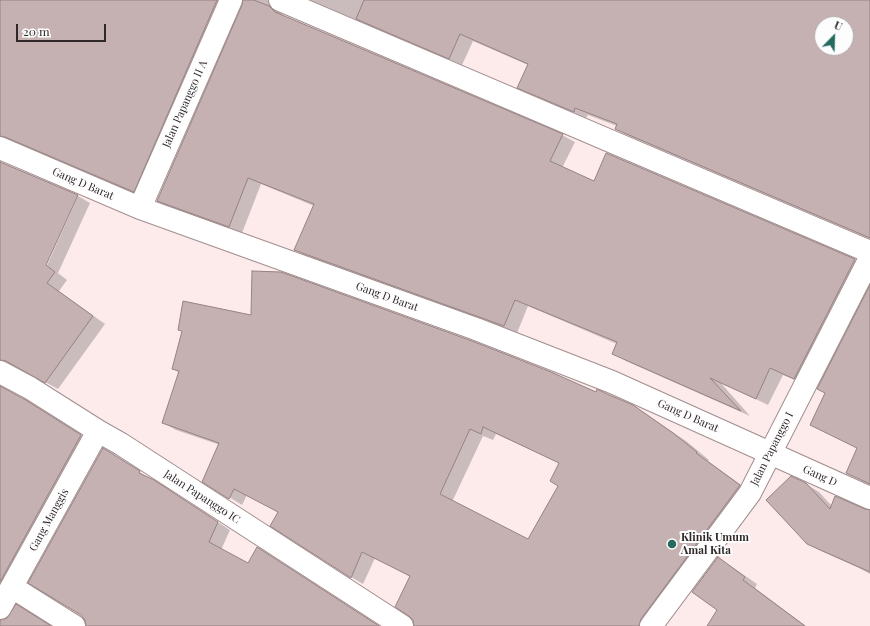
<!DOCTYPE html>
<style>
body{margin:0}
#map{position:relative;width:870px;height:626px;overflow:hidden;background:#fdebec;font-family:"Playfair Display",serif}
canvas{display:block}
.north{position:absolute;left:814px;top:16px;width:40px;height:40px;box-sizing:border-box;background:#fdfdfd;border:1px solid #aba8a8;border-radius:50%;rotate:23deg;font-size:11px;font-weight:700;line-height:16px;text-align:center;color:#302828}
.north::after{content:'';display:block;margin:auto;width:14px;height:18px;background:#246a5e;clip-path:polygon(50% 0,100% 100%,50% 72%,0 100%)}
.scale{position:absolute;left:16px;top:24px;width:90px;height:18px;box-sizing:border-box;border:2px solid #302828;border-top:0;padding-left:5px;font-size:12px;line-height:14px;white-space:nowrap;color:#302828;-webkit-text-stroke:3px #fdfdfd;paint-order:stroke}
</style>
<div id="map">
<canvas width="870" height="626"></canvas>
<div class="north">U</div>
<div class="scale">20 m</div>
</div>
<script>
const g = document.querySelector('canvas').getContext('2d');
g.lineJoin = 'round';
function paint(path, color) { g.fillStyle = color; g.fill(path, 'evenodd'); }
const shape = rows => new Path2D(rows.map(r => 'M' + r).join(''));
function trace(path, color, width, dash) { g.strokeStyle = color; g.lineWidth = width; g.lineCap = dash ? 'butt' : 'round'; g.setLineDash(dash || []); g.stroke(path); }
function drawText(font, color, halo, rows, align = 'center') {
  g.font = font + ' "Playfair Display",serif'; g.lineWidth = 4; g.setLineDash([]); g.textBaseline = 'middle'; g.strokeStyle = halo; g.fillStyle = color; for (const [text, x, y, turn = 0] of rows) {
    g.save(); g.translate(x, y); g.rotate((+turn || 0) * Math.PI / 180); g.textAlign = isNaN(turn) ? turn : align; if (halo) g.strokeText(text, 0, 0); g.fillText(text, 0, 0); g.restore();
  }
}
paint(shape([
 [0,0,234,0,146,198,18,143,12,142,0,157],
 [244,0,283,0,280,9,283,16,562,135,575,142,562,168,595,183,606,154,855,260,867,267,807,385,783,375,768,405,720,382,750,416,626,361,613,353,617,344,528,306,517,333,308,257,296,250,314,206,261,184,242,233,170,208,158,200],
 [310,0,870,0,870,239,629,136,616,129,617,126,588,115,586,118,531,94,518,87,528,65,473,41,462,65],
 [822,24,846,24,846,48,822,48],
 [0,158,43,269,45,270,78,196,90,203,58,273,67,280,59,291,105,324,58,389,19,368,12,366,0,379],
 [870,288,870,485,847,473,858,448,811,425,826,393],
 [179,329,596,394,633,406,646,414,686,441,709,460,708,461,752,493,653,626,415,626,411,577,375,558,363,584,351,577,279,512,247,495,242,505,203,481,220,445,176,430,164,423,180,373,173,369,183,332],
 [496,434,560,463,559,485,529,541,452,502,483,436,493,440],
 [0,381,2,387,93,443,0,615],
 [116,457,230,530,221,550,248,565,379,626,87,626],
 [806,484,819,492,832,506,870,511,870,574,859,568,821,551,808,544],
 [718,558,731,566,757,584,755,588,806,626,708,626,719,610]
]), '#0003');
const building = shape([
 [0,0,217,0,134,192,5,137,0,136,0,0],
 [243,0,254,0,269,6,275,12,563,134,550,161,594,181,606,153,855,259,794,379,770,368,756,399,710,378,741,411,612,354,617,342,515,300,504,326,294,250,314,204,248,178,229,227,157,201,242,5,243,0],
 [364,0,870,0,870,238,615,129,617,124,575,108,574,112,517,88,528,64,460,34,449,59,356,19,364,0],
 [822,24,846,24,846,48,822,48,822,24],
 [0,162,78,195,46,265,55,272,47,283,93,316,45,383,6,361,0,360,0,162],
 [252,271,281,272,472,341,551,372,596,392,597,389,607,394,633,405,673,433,697,452,696,453,740,485,641,619,639,626,414,626,413,620,409,616,395,607,410,576,362,552,351,578,270,526,278,512,234,489,229,499,202,482,219,443,162,423,179,371,172,369,182,331,178,330,183,301,251,315,252,271],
 [483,427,559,463,550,481,558,486,528,539,440,494,470,429,481,434,483,427],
 [870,285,870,484,846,473,857,448,810,425,825,393,817,389,870,285],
 [0,386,24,399,81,435,0,582,0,386],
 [103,448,140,471,139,473,154,480,218,522,209,542,248,563,257,547,379,626,86,626,85,620,81,615,28,583,103,448],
 [791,476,806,483,830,509,835,496,865,509,870,510,870,572,807,544,766,500,791,476],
 [718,557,745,577,743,580,805,626,707,626,717,610,692,592,718,557],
 [16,604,51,626,0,626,0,620,7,618,16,604]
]);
paint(building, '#c6b1b2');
trace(building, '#958182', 1);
const minor = shape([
 [280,0,870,252],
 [0,148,140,208,476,329,612,382,870,498],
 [140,208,231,0],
 [0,372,30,388,98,431,121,444,402,626],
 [12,587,74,626],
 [0,608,98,431],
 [651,626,750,493,870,258]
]);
trace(minor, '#a28e8e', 24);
trace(minor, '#fff', 22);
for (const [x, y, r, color] of [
 [672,544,5,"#246a5e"]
]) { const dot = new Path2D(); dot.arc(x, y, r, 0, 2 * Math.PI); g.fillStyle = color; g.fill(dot); trace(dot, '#fdfdfd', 1.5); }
drawText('11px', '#302828', '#fdfdfd', [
 ["Jalan Papanggo II A",185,104,-66],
 ["Gang D Barat",83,184,23],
 ["Gang D Barat",387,297,20],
 ["Gang D Barat",688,416,24],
 ["Jalan Papanggo I",772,449,-63],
 ["Gang D",820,476,24],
 ["Jalan Papanggo IC",202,497,33],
 ["Gang Manggis",49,520,-61]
]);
drawText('bold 11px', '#302828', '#fdfdfd', [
 ["Klinik Umum",681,538],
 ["Amal Kita",681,551]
], 'left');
</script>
